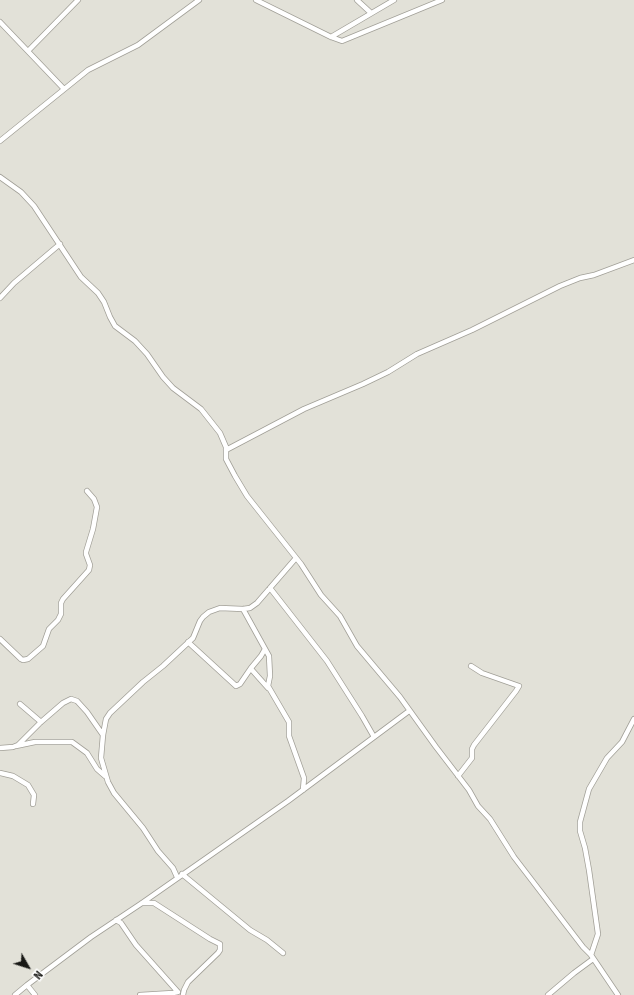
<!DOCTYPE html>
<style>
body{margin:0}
#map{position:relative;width:634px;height:995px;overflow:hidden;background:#e2e1d8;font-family:"Source Sans 3",sans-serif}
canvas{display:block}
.north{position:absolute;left:8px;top:947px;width:40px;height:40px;-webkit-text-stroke:3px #fff;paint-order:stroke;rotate:129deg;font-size:11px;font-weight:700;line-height:16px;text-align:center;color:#181815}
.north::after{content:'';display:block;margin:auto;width:14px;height:18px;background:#181815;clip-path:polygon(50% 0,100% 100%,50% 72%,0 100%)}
</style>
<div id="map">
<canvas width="634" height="995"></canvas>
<div class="north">N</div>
</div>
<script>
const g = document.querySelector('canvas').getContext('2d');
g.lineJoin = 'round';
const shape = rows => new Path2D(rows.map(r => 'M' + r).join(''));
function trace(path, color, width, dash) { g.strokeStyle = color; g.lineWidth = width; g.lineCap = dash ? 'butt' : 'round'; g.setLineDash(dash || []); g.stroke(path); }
const minor = shape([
 [256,0,331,37,342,41,442,0],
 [357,0,371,13],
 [0,22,64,89],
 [331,37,394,0],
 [28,51,78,0],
 [0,141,88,70,138,45,199,0],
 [0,177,21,192,34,206,81,277,98,293,104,302,110,317,115,326,135,341,147,354,163,377,173,388,201,409,220,433,226,447,226,459,235,476,247,496,301,564,321,595,340,616,357,646,400,697,436,747,469,790,478,806,490,819,514,857,583,947,591,955,618,995],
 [0,298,14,283,60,244],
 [226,450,304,409,363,384,388,372,417,354,472,330,560,286,580,278,594,275,634,260],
 [270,588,327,661,362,716,374,737],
 [243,609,269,656,270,676,268,686,289,722,289,736,304,778,303,790],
 [0,639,21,659,23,660,28,659,43,646,49,629,58,620,61,614,61,603,63,599,89,570,90,565,86,554,86,552,93,529,97,507,94,499,87,491],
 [188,642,236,686,240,684,251,668],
 [265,649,261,656,251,668,252,670,268,688],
 [20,704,41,722],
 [16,746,35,742,72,742,87,753,97,769,105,776],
 [0,748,13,747,18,745,41,722,63,703,71,699,77,701,87,712,103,735],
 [0,773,13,776,28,785,34,795,33,804],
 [458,776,472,758,472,749,474,745,516,691,519,686,482,673,471,666],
 [182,874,250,930,267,940,283,953],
 [177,877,173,868,158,851,143,828,114,793,108,782,101,758,103,735,106,719,110,713,143,682,163,666,193,638,200,621,203,617,209,612,220,608,243,609,250,608,257,603,296,558],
 [142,903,154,903,210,939,220,944,220,950,218,953,188,982,184,990,183,995],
 [116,920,121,923,136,945,177,991],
 [591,955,598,934,589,870,585,848,580,831,580,822,589,789,607,758,622,742,634,719],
 [27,985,35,995],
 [15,995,27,985,91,937,142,903,288,801,409,711],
 [140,995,173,993,178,992],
 [548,995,574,973,593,959]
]);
trace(minor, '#a19f97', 6);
trace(minor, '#fff', 4.5);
</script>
